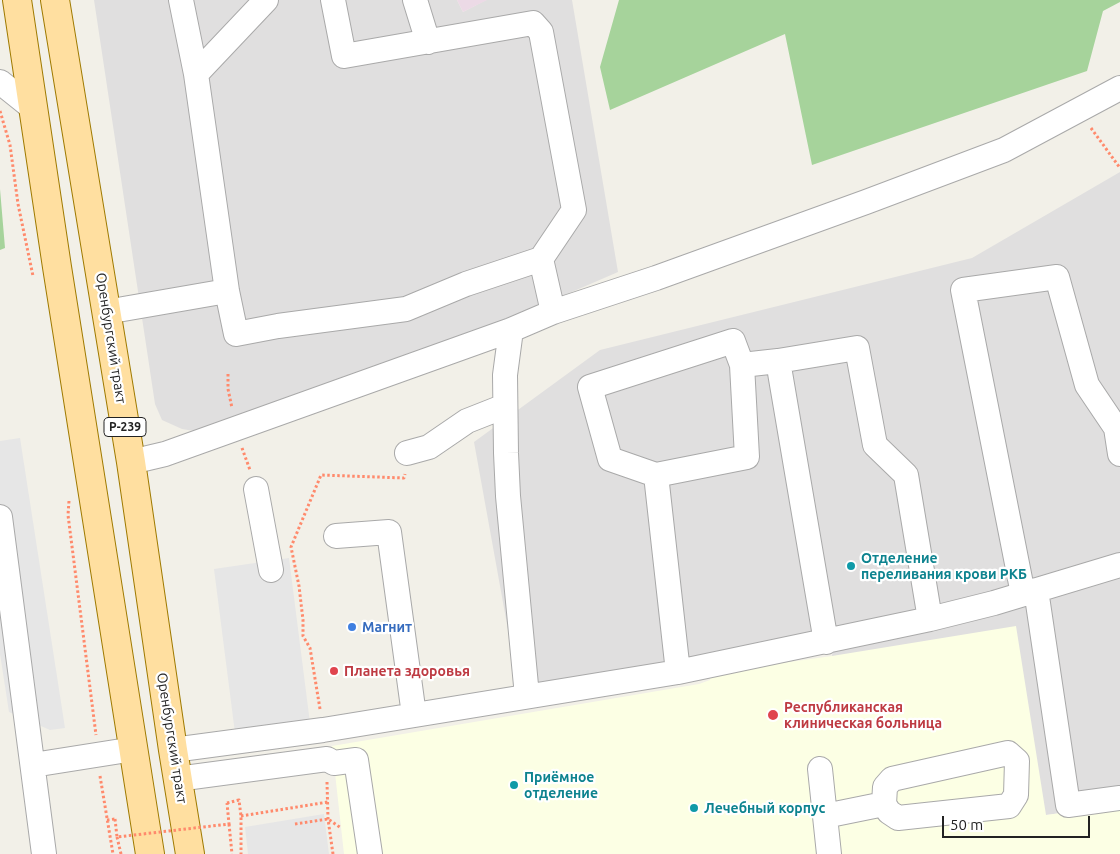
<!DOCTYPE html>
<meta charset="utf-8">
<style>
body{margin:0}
#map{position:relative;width:1120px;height:854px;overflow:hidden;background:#f2f0e8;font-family:Ubuntu,sans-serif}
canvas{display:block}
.scale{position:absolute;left:942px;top:816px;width:148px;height:22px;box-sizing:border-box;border:2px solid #222;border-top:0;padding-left:6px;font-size:15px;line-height:18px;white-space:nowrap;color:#222;-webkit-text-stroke:4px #fff;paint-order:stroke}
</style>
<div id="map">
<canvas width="1120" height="854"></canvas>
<div class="scale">50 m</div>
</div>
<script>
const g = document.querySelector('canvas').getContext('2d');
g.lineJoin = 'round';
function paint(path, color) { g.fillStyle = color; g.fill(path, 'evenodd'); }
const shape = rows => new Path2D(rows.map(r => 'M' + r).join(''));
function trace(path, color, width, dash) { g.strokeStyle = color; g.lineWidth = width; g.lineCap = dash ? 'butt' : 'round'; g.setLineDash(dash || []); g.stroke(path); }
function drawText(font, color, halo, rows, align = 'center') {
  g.font = font + ' Ubuntu,sans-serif'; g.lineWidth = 4.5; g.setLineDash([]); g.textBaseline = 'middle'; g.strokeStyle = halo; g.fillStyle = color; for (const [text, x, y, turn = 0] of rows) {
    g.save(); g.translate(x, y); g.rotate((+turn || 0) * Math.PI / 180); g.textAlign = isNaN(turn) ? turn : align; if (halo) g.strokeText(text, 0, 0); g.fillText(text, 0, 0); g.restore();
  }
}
paint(shape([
 [94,0,457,0,463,12,486,0,572,0,618,272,514,317,194,431,182,429,162,420,155,404],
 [1120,172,1120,805,1046,815,832,656,834,644,519,691,474,442,600,350,972,258]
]), '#e0dfdf');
paint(shape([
 [457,0,487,0,463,12]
]), '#ecdae6');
paint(shape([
 [1016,626,1046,815,1120,805,1120,854,344,854,332,746,699,684,710,680,711,673,832,656]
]), '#fcffe4');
paint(shape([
 [619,0,1120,0,1120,2,1103,11,1087,71,812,165,785,34,610,110,600,67],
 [0,189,5,248,0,250]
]), '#a6d39b');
paint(shape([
 [20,438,65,728,50,730,9,712,0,654,0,441],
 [289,558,310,723,235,733,214,569],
 [324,814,329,854,248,854,245,827]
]), '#e6e6e6');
const minor = shape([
 [181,0,196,74,227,291,236,334,278,326,406,309,466,284,541,259],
 [333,0,344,56,533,23,541,32,574,210,541,259,553,312],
 [415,0,428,42],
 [196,74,266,0],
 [0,82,34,109],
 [106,312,227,291],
 [511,330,505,375,506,453,508,496,527,696],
 [733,341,742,365,747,457,656,475,610,459,590,387,733,341],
 [778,361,857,348,875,445,906,475,930,619],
 [742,365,778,361,826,642],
 [407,453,429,447,467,421,505,406],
 [131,462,165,454,511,330,553,312,656,278,866,202,1004,150,1120,88],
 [656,475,678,672],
 [256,489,271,570],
 [0,517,44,854],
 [336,536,389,532,414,715],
 [1036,590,1068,805,1120,798],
 [1023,594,963,290,1057,277,1087,385,1116,428,1120,454],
 [173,750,323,730,678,672,930,619,994,603,1120,565],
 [33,765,134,749],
 [820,769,829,854],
 [177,779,327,759,334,763,356,760,370,854],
 [825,816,884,804,889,812,898,818,1009,806,1016,795,1017,761,1008,753,892,779,885,787,884,804]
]);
const major = shape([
 [17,0,57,267,150,854],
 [55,0,131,462,173,750,190,854]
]);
trace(minor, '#a9a9a9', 26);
trace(major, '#9f7a00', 30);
trace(shape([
 [0,111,10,145,18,204,33,276],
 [1091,128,1120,168],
 [228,374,228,389,232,408],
 [242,448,250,470],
 [69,501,68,515,96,735],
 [320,709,310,648,303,636,303,620,299,586,291,547,321,475,404,478,405,474],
 [100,776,113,854],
 [327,782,328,819,333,854],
 [227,803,239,800,241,816,241,854],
 [241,816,328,802],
 [107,820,115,819],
 [229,824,232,854],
 [295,824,328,819,341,828],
 [117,837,121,854]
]), '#ff8a6c', 3, [2.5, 2.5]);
trace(minor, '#fff', 24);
trace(major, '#ffdfa0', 28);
trace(shape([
 [115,819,117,837,229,824,227,803]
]), '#ff8a6c', 3, [2.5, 2.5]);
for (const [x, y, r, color] of [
 [851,566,5,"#0f9aa8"],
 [352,627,5,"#3f7fe0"],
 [334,671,5,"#e0444e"],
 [773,715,6,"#e0444e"],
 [514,785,5,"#0f9aa8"],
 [694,808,5,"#0f9aa8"]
]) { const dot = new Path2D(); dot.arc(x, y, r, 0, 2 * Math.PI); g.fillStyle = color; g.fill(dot); trace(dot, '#fff', 2); }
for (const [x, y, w] of [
 [125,427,42]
]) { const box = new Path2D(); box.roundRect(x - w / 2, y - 9.5, w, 19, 4); g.fillStyle = '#fff'; g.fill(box); trace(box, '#222', 1); }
drawText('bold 12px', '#222', null, [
 ["Р-239",125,427]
]);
drawText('14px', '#222', '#fff', [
 ["Оренбургский тракт",111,338,81],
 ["Оренбургский тракт",172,738,81]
]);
drawText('bold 14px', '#0d838f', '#fff', [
 ["Отделение",861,558],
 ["переливания крови РКБ",861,574],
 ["Приёмное",524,777],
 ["отделение",524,793],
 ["Лечебный корпус",704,808]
], 'left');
drawText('bold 14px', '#366cbe', '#fff', [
 ["Магнит",362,627]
], 'left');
drawText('bold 14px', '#be3a42', '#fff', [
 ["Планета здоровья",344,671],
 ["Республиканская",784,707],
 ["клиническая больница",784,723]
], 'left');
</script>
